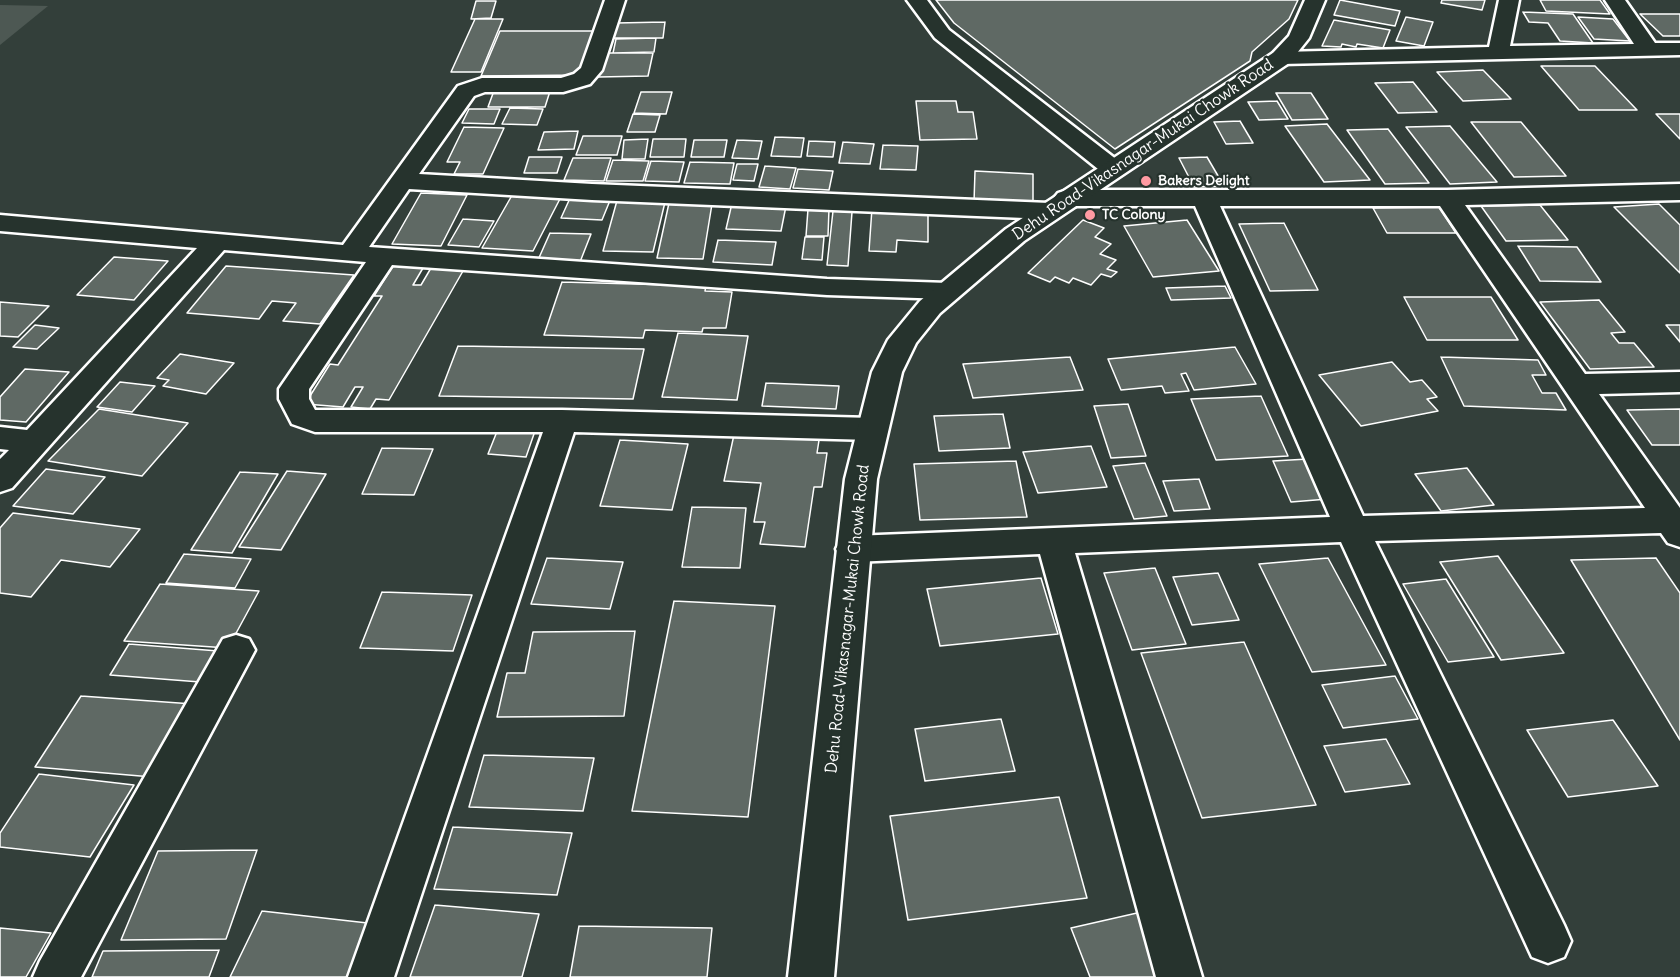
<!DOCTYPE html>
<style>
body{margin:0}
canvas{display:block;background:#333f3a}
</style>
<canvas width="1680" height="977"></canvas>
<script>
const g = document.querySelector('canvas').getContext('2d');
g.lineJoin = 'round';
function paint(path, color) { g.fillStyle = color; g.fill(path, 'evenodd'); }
const shape = rows => new Path2D(rows.map(r => 'M' + r).join(''));
function trace(path, color, width, dash) { g.strokeStyle = color; g.lineWidth = width; g.lineCap = dash ? 'butt' : 'round'; g.setLineDash(dash || []); g.stroke(path); }
function drawText(font, color, halo, rows, align = 'center') {
  g.font = font + ' Delius,sans-serif'; g.lineWidth = 4.5; g.setLineDash([]); g.textBaseline = 'middle'; g.strokeStyle = halo; g.fillStyle = color; for (const [text, x, y, turn = 0] of rows) {
    g.save(); g.translate(x, y); g.rotate((+turn || 0) * Math.PI / 180); g.textAlign = isNaN(turn) ? turn : align; if (halo) g.strokeText(text, 0, 0); g.fillText(text, 0, 0); g.restore();
  }
}
paint(shape([
 [0,5,48,6,0,45]
]), '#4d5853');
const building = shape([
 [936,0,1298,0,1289,19,1252,52,1250,61,1115,149,954,23,936,0],
 [1340,0,1400,11,1395,26,1334,15,1340,0],
 [1442,0,1485,0,1482,10,1441,3,1442,0],
 [1540,0,1600,0,1610,14,1546,11,1540,0],
 [476,1,496,1,491,18,471,19,476,1],
 [1523,12,1573,14,1593,43,1560,41,1548,23,1529,22,1523,12],
 [1640,14,1680,14,1680,36,1663,36,1640,14],
 [1406,17,1433,22,1424,46,1396,41,1406,17],
 [1578,17,1613,19,1630,41,1594,39,1578,17],
 [475,19,503,19,481,72,451,72,475,19],
 [1334,20,1390,30,1383,48,1357,44,1356,47,1342,44,1341,47,1322,46,1334,20],
 [665,22,663,38,612,38,616,23,665,22],
 [500,31,596,31,582,75,481,76,500,31],
 [656,38,654,52,613,53,616,39,656,38],
 [604,53,653,53,648,76,598,77,604,53],
 [1541,66,1595,66,1637,110,1579,110,1541,66],
 [1483,70,1511,99,1463,101,1437,72,1483,70],
 [1413,82,1437,112,1398,113,1375,83,1413,82],
 [495,88,551,88,545,107,488,107,495,88],
 [641,92,672,92,666,114,634,113,641,92],
 [1276,93,1311,93,1328,119,1292,120,1276,93],
 [916,101,956,101,958,112,973,112,977,139,920,140,916,101],
 [1277,101,1288,119,1259,120,1248,102,1277,101],
 [510,108,543,109,537,125,502,124,510,108],
 [469,109,500,109,494,124,462,123,469,109],
 [633,114,660,115,655,132,627,132,633,114],
 [1656,114,1680,114,1680,139,1656,114],
 [1240,121,1253,143,1226,144,1214,122,1240,121],
 [1471,122,1521,122,1566,176,1514,177,1471,122],
 [1327,124,1370,180,1324,182,1285,126,1327,124],
 [1450,126,1497,182,1450,184,1406,127,1450,126],
 [464,127,504,128,483,174,454,174,460,162,447,162,464,127],
 [1388,129,1429,183,1385,184,1347,130,1388,129],
 [578,131,574,149,538,150,544,132,578,131],
 [583,136,622,136,617,155,576,155,583,136],
 [775,137,804,138,801,157,771,156,775,137],
 [648,139,645,159,622,159,624,140,648,139],
 [653,139,686,139,684,157,650,157,653,139],
 [694,140,727,140,724,157,691,157,694,140],
 [737,140,762,141,758,159,732,158,737,140],
 [809,141,835,142,833,157,807,156,809,141],
 [843,142,874,144,870,164,839,163,843,142],
 [883,145,918,146,916,170,880,169,883,145],
 [529,157,562,157,557,173,524,173,529,157],
 [1207,157,1224,186,1194,187,1179,158,1207,157],
 [573,158,611,158,604,181,564,180,573,158],
 [613,160,649,161,643,181,606,181,613,160],
 [651,161,684,162,679,182,645,181,651,161],
 [690,162,734,163,730,184,684,183,690,162],
 [737,164,758,164,754,181,733,180,737,164],
 [765,166,796,168,790,189,759,187,765,166],
 [798,169,833,171,829,190,793,188,798,169],
 [975,171,1033,174,1033,206,974,202,975,171],
 [515,190,563,193,533,251,482,248,515,190],
 [421,193,467,195,441,246,392,244,421,193],
 [571,196,611,198,602,220,561,218,571,196],
 [618,197,666,198,653,252,603,251,618,197],
 [733,199,787,201,781,231,726,229,733,199],
 [669,203,712,204,703,259,657,258,669,203],
 [1659,204,1680,225,1680,273,1614,207,1659,204],
 [1540,205,1568,240,1506,241,1481,206,1540,205],
 [1439,207,1456,233,1387,233,1373,208,1439,207],
 [872,208,928,210,928,242,897,240,896,252,869,251,872,208],
 [808,209,829,209,828,236,806,236,808,209],
 [833,211,852,212,848,266,827,265,833,211],
 [463,219,494,221,479,247,448,245,463,219],
 [1083,220,1104,228,1095,237,1111,244,1100,254,1116,260,1107,269,1117,272,1111,277,1101,274,1091,285,1073,278,1069,283,1055,277,1050,282,1028,273,1083,220],
 [1187,220,1219,271,1153,277,1124,226,1187,220],
 [1284,223,1318,290,1270,291,1239,224,1284,223],
 [550,233,591,234,580,262,538,260,550,233],
 [805,237,824,237,822,260,802,259,805,237],
 [718,240,776,242,772,265,713,262,718,240],
 [1518,246,1577,247,1601,282,1540,281,1518,246],
 [114,257,168,261,134,300,77,295,114,257],
 [226,266,354,275,320,324,283,321,296,303,272,301,259,319,187,313,226,266],
 [393,266,423,268,413,285,421,285,431,268,463,271,389,400,376,399,370,409,351,407,363,387,355,387,343,407,305,404,330,364,338,365,382,296,374,296,393,266],
 [562,282,706,286,705,291,732,292,726,328,703,328,702,332,645,330,643,338,544,335,562,282],
 [1225,286,1231,298,1171,300,1166,288,1225,286],
 [1404,297,1491,297,1518,340,1427,340,1404,297],
 [1599,300,1625,332,1611,333,1619,343,1634,343,1654,367,1590,369,1540,302,1599,300],
 [0,302,49,306,18,337,0,336,0,302],
 [35,325,59,328,37,349,13,347,35,325],
 [1666,325,1680,325,1680,342,1666,325],
 [678,333,748,336,737,400,662,397,678,333],
 [458,346,644,349,633,399,439,396,458,346],
 [1235,347,1256,384,1194,390,1186,373,1181,374,1189,391,1165,393,1162,386,1121,390,1108,359,1235,347],
 [180,354,234,363,206,394,163,386,169,380,157,378,180,354],
 [1070,357,1083,390,973,398,963,364,1070,357],
 [1441,357,1538,360,1546,375,1532,375,1542,393,1556,393,1566,410,1464,406,1441,357],
 [1392,362,1410,382,1422,380,1437,397,1427,399,1438,411,1361,426,1319,375,1392,362],
 [25,369,69,372,26,422,0,420,0,397,25,369],
 [120,382,155,386,132,412,97,407,120,382],
 [766,383,839,386,836,409,762,406,766,383],
 [1261,396,1288,456,1216,460,1191,399,1261,396],
 [1128,404,1146,456,1111,458,1094,406,1128,404],
 [99,409,188,423,142,476,48,461,99,409],
 [1680,409,1680,445,1652,445,1627,410,1680,409],
 [1003,414,1010,448,939,451,934,416,1003,414],
 [498,429,535,431,526,457,488,454,498,429],
 [735,430,820,434,817,453,827,453,822,487,814,487,805,547,760,544,765,522,754,522,761,483,724,481,735,430],
 [620,440,688,444,672,510,600,506,620,440],
 [1091,446,1107,487,1038,493,1023,452,1091,446],
 [382,448,433,449,414,495,362,494,382,448],
 [1308,459,1328,499,1291,502,1273,461,1308,459],
 [1016,461,1027,517,920,520,914,464,1016,461],
 [1145,463,1167,516,1134,519,1113,466,1145,463],
 [1467,468,1494,505,1441,511,1415,474,1467,468],
 [46,469,105,477,73,514,13,506,46,469],
 [287,471,326,474,281,550,239,547,287,471],
 [240,472,278,474,232,553,191,550,240,472],
 [1199,479,1210,509,1174,511,1163,481,1199,479],
 [692,507,746,508,740,568,682,567,692,507],
 [13,513,140,529,110,567,61,560,31,597,0,593,0,528,13,513],
 [184,554,251,559,235,588,166,583,184,554],
 [1498,556,1564,653,1501,660,1440,562,1498,556],
 [547,558,623,562,610,609,531,604,547,558],
 [1328,558,1386,665,1312,672,1259,564,1328,558],
 [1656,558,1680,593,1680,740,1571,560,1656,558],
 [1155,568,1186,644,1132,650,1104,573,1155,568],
 [1218,573,1239,620,1192,625,1173,577,1218,573],
 [1041,578,1058,634,940,646,927,589,1041,578],
 [1446,579,1494,657,1448,662,1403,584,1446,579],
 [160,584,259,591,228,648,124,641,160,584],
 [382,592,472,595,453,651,360,648,382,592],
 [674,601,775,606,748,817,632,811,674,601],
 [635,631,624,716,497,717,507,673,525,673,533,632,635,631],
 [1244,642,1316,805,1202,818,1141,653,1244,642],
 [129,644,231,652,213,683,110,675,129,644],
 [1395,676,1418,719,1343,728,1322,685,1395,676],
 [81,696,193,704,152,777,35,767,81,696],
 [1001,719,1015,771,925,781,915,729,1001,719],
 [1613,720,1658,786,1568,797,1527,730,1613,720],
 [1386,739,1410,784,1345,792,1324,746,1386,739],
 [484,755,594,758,583,811,469,807,484,755],
 [39,774,134,785,90,857,0,847,0,833,39,774],
 [1059,797,1087,898,908,920,890,816,1059,797],
 [453,827,572,833,557,895,434,889,453,827],
 [257,850,226,939,121,940,158,851,257,850],
 [435,905,539,914,522,977,410,977,435,905],
 [262,911,385,925,365,977,230,977,262,911],
 [1137,913,1165,977,1090,977,1071,928,1137,913],
 [579,926,712,928,707,977,570,977,579,926],
 [0,928,51,933,26,977,0,977,0,928],
 [219,950,209,977,92,977,103,951,219,950]
]);
paint(building, '#5f6964');
trace(building, '#fff', 1.5);
const minor = shape([
 [605,0,625,0,602,70,590,84,563,92,485,92,474,96,419,174,592,184,1049,203,1058,206,1062,211,1058,216,1049,219,592,200,409,189,369,247,827,279,948,283,958,285,962,291,958,297,948,299,827,295,392,265,309,389,309,399,315,410,562,410,872,418,883,421,888,429,883,437,872,440,574,432,394,977,348,977,543,432,315,432,292,424,279,399,279,389,366,262,224,250,12,488,0,492,0,459,9,450,0,449,0,427,27,430,197,248,0,231,0,215,343,245,458,86,482,78,561,78,574,74,581,68,605,0],
 [907,0,927,0,949,30,1121,163,1124,168,1121,173,1112,175,1103,173,935,38,907,0],
 [1499,0,1519,0,1510,46,1634,44,1605,0,1625,0,1655,43,1680,43,1680,55,1281,64,1273,63,1270,58,1273,53,1281,52,1489,47,1499,0],
 [1680,184,1680,200,1465,205,1585,374,1680,372,1680,392,1599,394,1680,508,1680,547,1668,543,1661,533,1375,541,1564,925,1571,941,1564,957,1548,963,1532,957,1341,542,1075,553,1202,977,1156,977,1040,554,853,562,841,558,836,549,841,540,853,536,1330,517,1195,206,1067,206,1058,203,1054,198,1058,193,1067,190,1447,190,1680,184],
 [1220,206,1440,206,1645,508,1363,516,1220,206],
 [236,635,249,639,255,650,81,977,33,977,40,961,223,639,236,635]
]);
const major = shape([
 [1305,0,1325,0,1309,38,1289,63,1024,241,940,313,916,343,902,372,877,479,834,977,788,977,845,479,872,372,888,340,920,301,1006,229,1273,53,1289,36,1305,0]
]);
trace(minor, '#fff', 5);
trace(major, '#fff', 5);
paint(minor, '#26332d');
paint(major, '#26332d');
for (const [x, y, r, color] of [
 [1146,181,6,"#ff9aa2"],
 [1090,215,6,"#ff9aa2"]
]) { const dot = new Path2D(); dot.arc(x, y, r, 0, 2 * Math.PI); g.fillStyle = color; g.fill(dot); trace(dot, '#26332d', 2); }
drawText('bold 14px', '#fff', '#26332d', [
 ["Bakers Delight",1158,181],
 ["TC Colony",1102,215]
], 'left');
drawText('16px', '#fff', '#26332d', [
 ["Dehu Road-Vikasnagar-Mukai Chowk Road",1143,150,-34],
 ["Dehu Road-Vikasnagar-Mukai Chowk Road",848,619,-84]
]);
</script>
